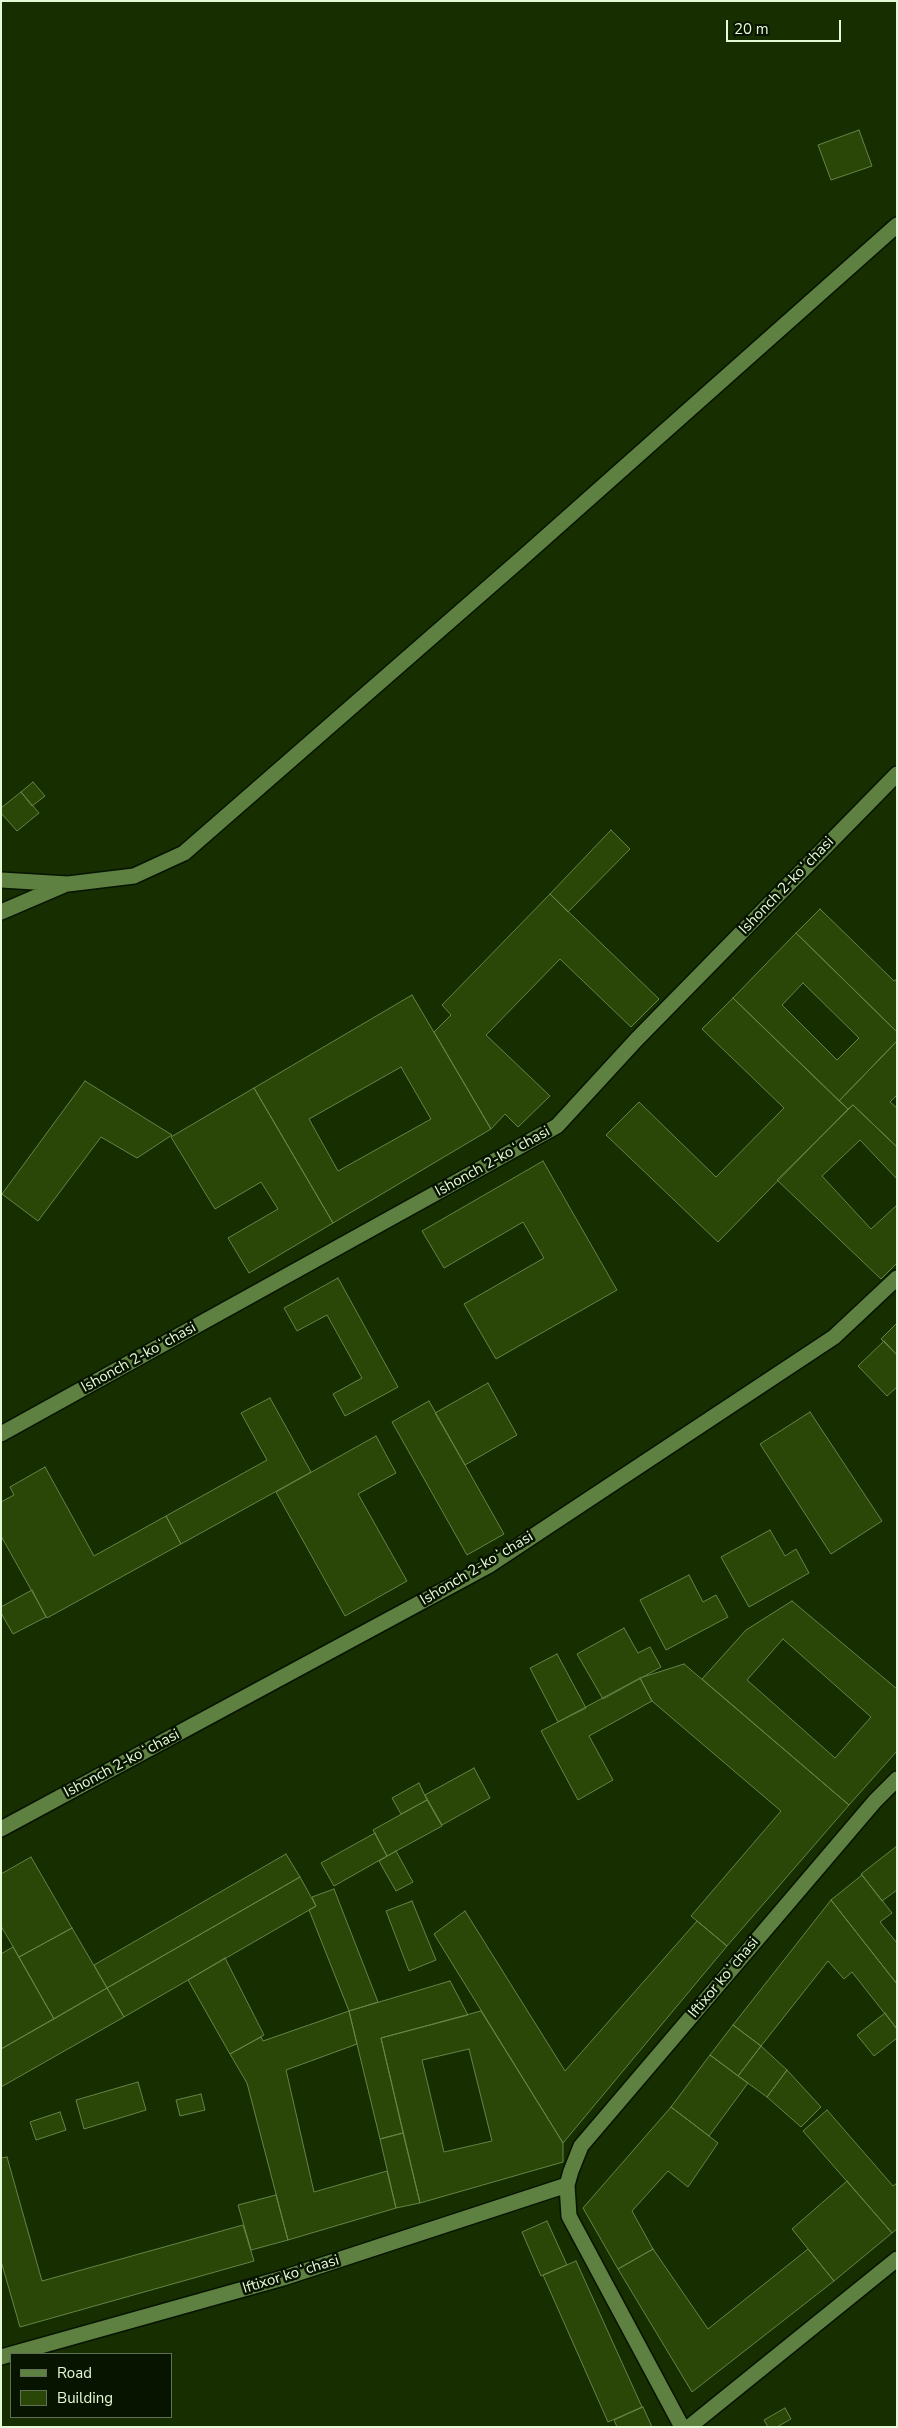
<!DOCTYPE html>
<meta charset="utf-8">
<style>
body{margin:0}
#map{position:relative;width:898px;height:2428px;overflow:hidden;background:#172e00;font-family:"Nunito Sans",sans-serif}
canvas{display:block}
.frame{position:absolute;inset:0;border:2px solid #e6fad8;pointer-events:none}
.legend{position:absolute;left:10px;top:2353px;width:162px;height:65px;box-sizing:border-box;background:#071400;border:1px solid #607056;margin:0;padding:6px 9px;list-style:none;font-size:15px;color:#e6fad8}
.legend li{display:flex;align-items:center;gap:10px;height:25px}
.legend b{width:25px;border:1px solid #607056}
.scale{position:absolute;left:726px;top:20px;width:115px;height:22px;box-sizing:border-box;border:2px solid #e6fad8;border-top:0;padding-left:6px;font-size:15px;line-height:18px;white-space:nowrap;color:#e6fad8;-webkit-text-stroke:4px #071400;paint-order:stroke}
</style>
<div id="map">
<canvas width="898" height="2428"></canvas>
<div class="frame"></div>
<ul class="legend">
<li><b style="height:6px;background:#5e8041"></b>Road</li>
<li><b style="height:14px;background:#2a4708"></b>Building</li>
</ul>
<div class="scale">20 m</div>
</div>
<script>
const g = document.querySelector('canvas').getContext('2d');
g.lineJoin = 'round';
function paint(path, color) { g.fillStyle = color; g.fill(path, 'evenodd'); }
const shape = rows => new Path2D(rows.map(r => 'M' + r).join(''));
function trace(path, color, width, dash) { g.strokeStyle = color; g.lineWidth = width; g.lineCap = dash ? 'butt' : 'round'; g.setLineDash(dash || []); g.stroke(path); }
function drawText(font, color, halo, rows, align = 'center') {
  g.font = font + ' "Nunito Sans",sans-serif'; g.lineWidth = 5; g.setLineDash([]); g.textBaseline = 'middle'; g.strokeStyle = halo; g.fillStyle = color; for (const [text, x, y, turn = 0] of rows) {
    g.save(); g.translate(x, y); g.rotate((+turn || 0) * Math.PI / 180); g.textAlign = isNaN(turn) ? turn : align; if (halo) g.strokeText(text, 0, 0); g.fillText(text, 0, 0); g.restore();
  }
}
const building = shape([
 [859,130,872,166,831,180,818,145,859,130],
 [33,782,45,796,32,806,21,792,33,782],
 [21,792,39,813,17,831,1,813,1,808,21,792],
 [611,830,630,849,568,912,550,894,611,830],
 [550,894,659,999,631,1027,560,959,486,1035,550,1096,518,1127,505,1114,491,1129,434,1032,451,1015,442,1005,550,894],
 [820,909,894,981,897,979,897,1032,796,933,820,909],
 [796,933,897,1032,897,1041,839,1101,733,998,796,933],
 [803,983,859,1038,837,1060,782,1005,803,983],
 [412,995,491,1129,333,1223,254,1088,412,995],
 [401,1067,431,1119,338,1171,309,1119,401,1067],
 [733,998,848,1109,718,1242,606,1135,639,1102,716,1177,784,1108,702,1029,733,998],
 [897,1041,897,1095,890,1102,897,1108,897,1147,853,1105,848,1109,839,1101,897,1041],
 [85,1081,172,1135,137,1158,101,1137,38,1221,2,1194,85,1081],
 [254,1088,333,1223,249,1273,228,1238,278,1209,261,1182,215,1209,171,1137,254,1088],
 [853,1105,897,1147,897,1179,860,1140,822,1176,871,1229,897,1205,897,1263,881,1279,777,1180,853,1105],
 [543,1161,617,1290,496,1359,464,1304,544,1258,523,1222,444,1268,422,1231,543,1161],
 [338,1278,398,1387,345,1416,333,1394,362,1378,327,1315,297,1331,284,1308,338,1278],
 [897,1323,897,1355,881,1339,897,1323],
 [884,1341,897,1355,897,1387,887,1396,858,1366,884,1341],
 [488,1383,517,1435,465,1465,435,1413,488,1383],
 [270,1398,311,1472,181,1544,166,1516,267,1460,241,1413,270,1398],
 [429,1401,504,1534,467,1555,392,1422,429,1401],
 [810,1412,882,1521,831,1554,760,1444,810,1412],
 [376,1436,396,1473,358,1494,407,1581,345,1616,276,1492,376,1436],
 [45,1467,94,1556,166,1516,181,1544,47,1618,1,1536,1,1502,14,1495,10,1487,45,1467],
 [770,1530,785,1556,796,1549,809,1573,749,1607,721,1557,770,1530],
 [689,1575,703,1602,716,1595,728,1617,666,1650,640,1600,689,1575],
 [32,1590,46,1617,13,1634,1,1613,1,1607,32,1590],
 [792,1601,897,1689,897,1751,849,1805,702,1679,746,1630,792,1601],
 [783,1639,871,1717,835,1758,747,1680,783,1639],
 [624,1628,638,1653,650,1647,661,1667,603,1699,577,1654,624,1628],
 [557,1654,586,1708,558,1722,530,1668,557,1654],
 [684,1664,849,1805,727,1946,691,1916,781,1811,652,1701,640,1678,684,1664],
 [640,1678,652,1701,589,1736,613,1780,578,1800,541,1731,640,1678],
 [474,1768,490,1798,442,1825,425,1795,474,1768],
 [419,1783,427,1800,401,1814,392,1798,419,1783],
 [427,1800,442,1826,387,1856,373,1830,427,1800],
 [375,1833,387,1856,334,1886,321,1863,375,1833],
 [897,1846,897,1890,882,1901,861,1874,897,1846],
 [396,1851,413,1882,396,1891,379,1861,396,1851],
 [286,1854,300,1877,107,1988,94,1965,286,1854],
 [31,1857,72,1928,19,1957,1,1926,1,1874,31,1857],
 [862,1875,892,1913,880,1922,897,1943,897,1984,831,1900,862,1875],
 [300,1877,316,1906,124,2017,107,1988,300,1877],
 [334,1889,378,2002,349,2011,309,1910,316,1906,312,1897,334,1889],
 [831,1900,897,1984,897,2029,852,1972,844,1979,828,1961,761,2046,733,2025,831,1900],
 [412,1901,436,1960,409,1971,386,1911,412,1901],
 [465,1911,565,2071,697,1921,727,1946,563,2143,434,1934,465,1911],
 [72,1928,107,1988,54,2019,19,1957,72,1928],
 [13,1947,54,2019,1,2049,1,1954,13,1947],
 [225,1958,264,2035,230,2054,188,1980,225,1958],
 [450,1981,468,2015,381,2038,403,2133,380,2139,349,2011,450,1981],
 [107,1988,124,2017,1,2087,1,2049,107,1988],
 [349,2011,357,2044,286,2070,314,2192,387,2171,396,2208,288,2240,247,2083,230,2054,261,2037,263,2041,349,2011],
 [481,2011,563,2143,563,2162,420,2203,381,2038,481,2011],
 [469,2049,492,2141,444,2152,422,2060,469,2049],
 [885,2013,897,2029,897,2038,874,2056,857,2035,885,2013],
 [733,2025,761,2046,738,2076,710,2055,733,2025],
 [761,2046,787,2070,767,2097,738,2076,761,2046],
 [710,2055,748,2083,709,2136,671,2107,710,2055],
 [787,2070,821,2107,801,2127,767,2097,787,2070],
 [138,2082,146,2110,84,2129,76,2100,138,2082],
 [201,2094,205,2110,180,2116,176,2100,201,2094],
 [671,2107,718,2143,688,2187,668,2171,632,2211,653,2249,618,2269,583,2208,671,2107],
 [827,2110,893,2186,897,2183,897,2229,892,2233,803,2131,827,2110],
 [60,2112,66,2130,36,2140,30,2122,60,2112],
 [403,2133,420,2203,396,2208,380,2139,403,2133],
 [7,2157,42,2281,243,2225,254,2261,20,2327,1,2261,1,2158,7,2157],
 [847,2181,892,2233,834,2281,792,2229,847,2181],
 [276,2195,288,2240,251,2250,238,2205,276,2195],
 [547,2221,567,2265,541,2276,522,2232,547,2221],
 [653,2249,708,2329,808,2249,834,2281,692,2392,618,2269,653,2249],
 [576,2261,642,2407,608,2422,543,2275,576,2261],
 [643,2407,652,2427,617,2427,614,2420,643,2407],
 [785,2408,791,2419,777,2427,768,2427,764,2420,785,2408]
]);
paint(building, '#2a4708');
trace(building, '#638546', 1);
const lane = shape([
 [1,880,68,884,134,876,184,853,521,559,897,225],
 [1,912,64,885]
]);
const street = shape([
 [1,1434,557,1126,637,1039,897,774],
 [1,1829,488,1566,834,1337,897,1278],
 [1,2357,283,2278,567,2185],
 [682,2427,569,2216,567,2185,571,2171,581,2146,875,1801,897,1779],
 [689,2427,897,2259]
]);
trace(lane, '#061400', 18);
trace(street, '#061400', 18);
trace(lane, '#5e8041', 15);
trace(street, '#5e8041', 15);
drawText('15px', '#e6fad8', '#071400', [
 ["Ishonch 2-koʻchasi",787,886,-46],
 ["Ishonch 2-koʻchasi",493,1162,-29],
 ["Ishonch 2-koʻchasi",139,1358,-29],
 ["Ishonch 2-koʻchasi",477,1569,-31],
 ["Ishonch 2-koʻchasi",122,1764,-28],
 ["Iftixor koʻchasi",724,1978,-50],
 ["Iftixor koʻchasi",291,2275,-17]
]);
</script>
